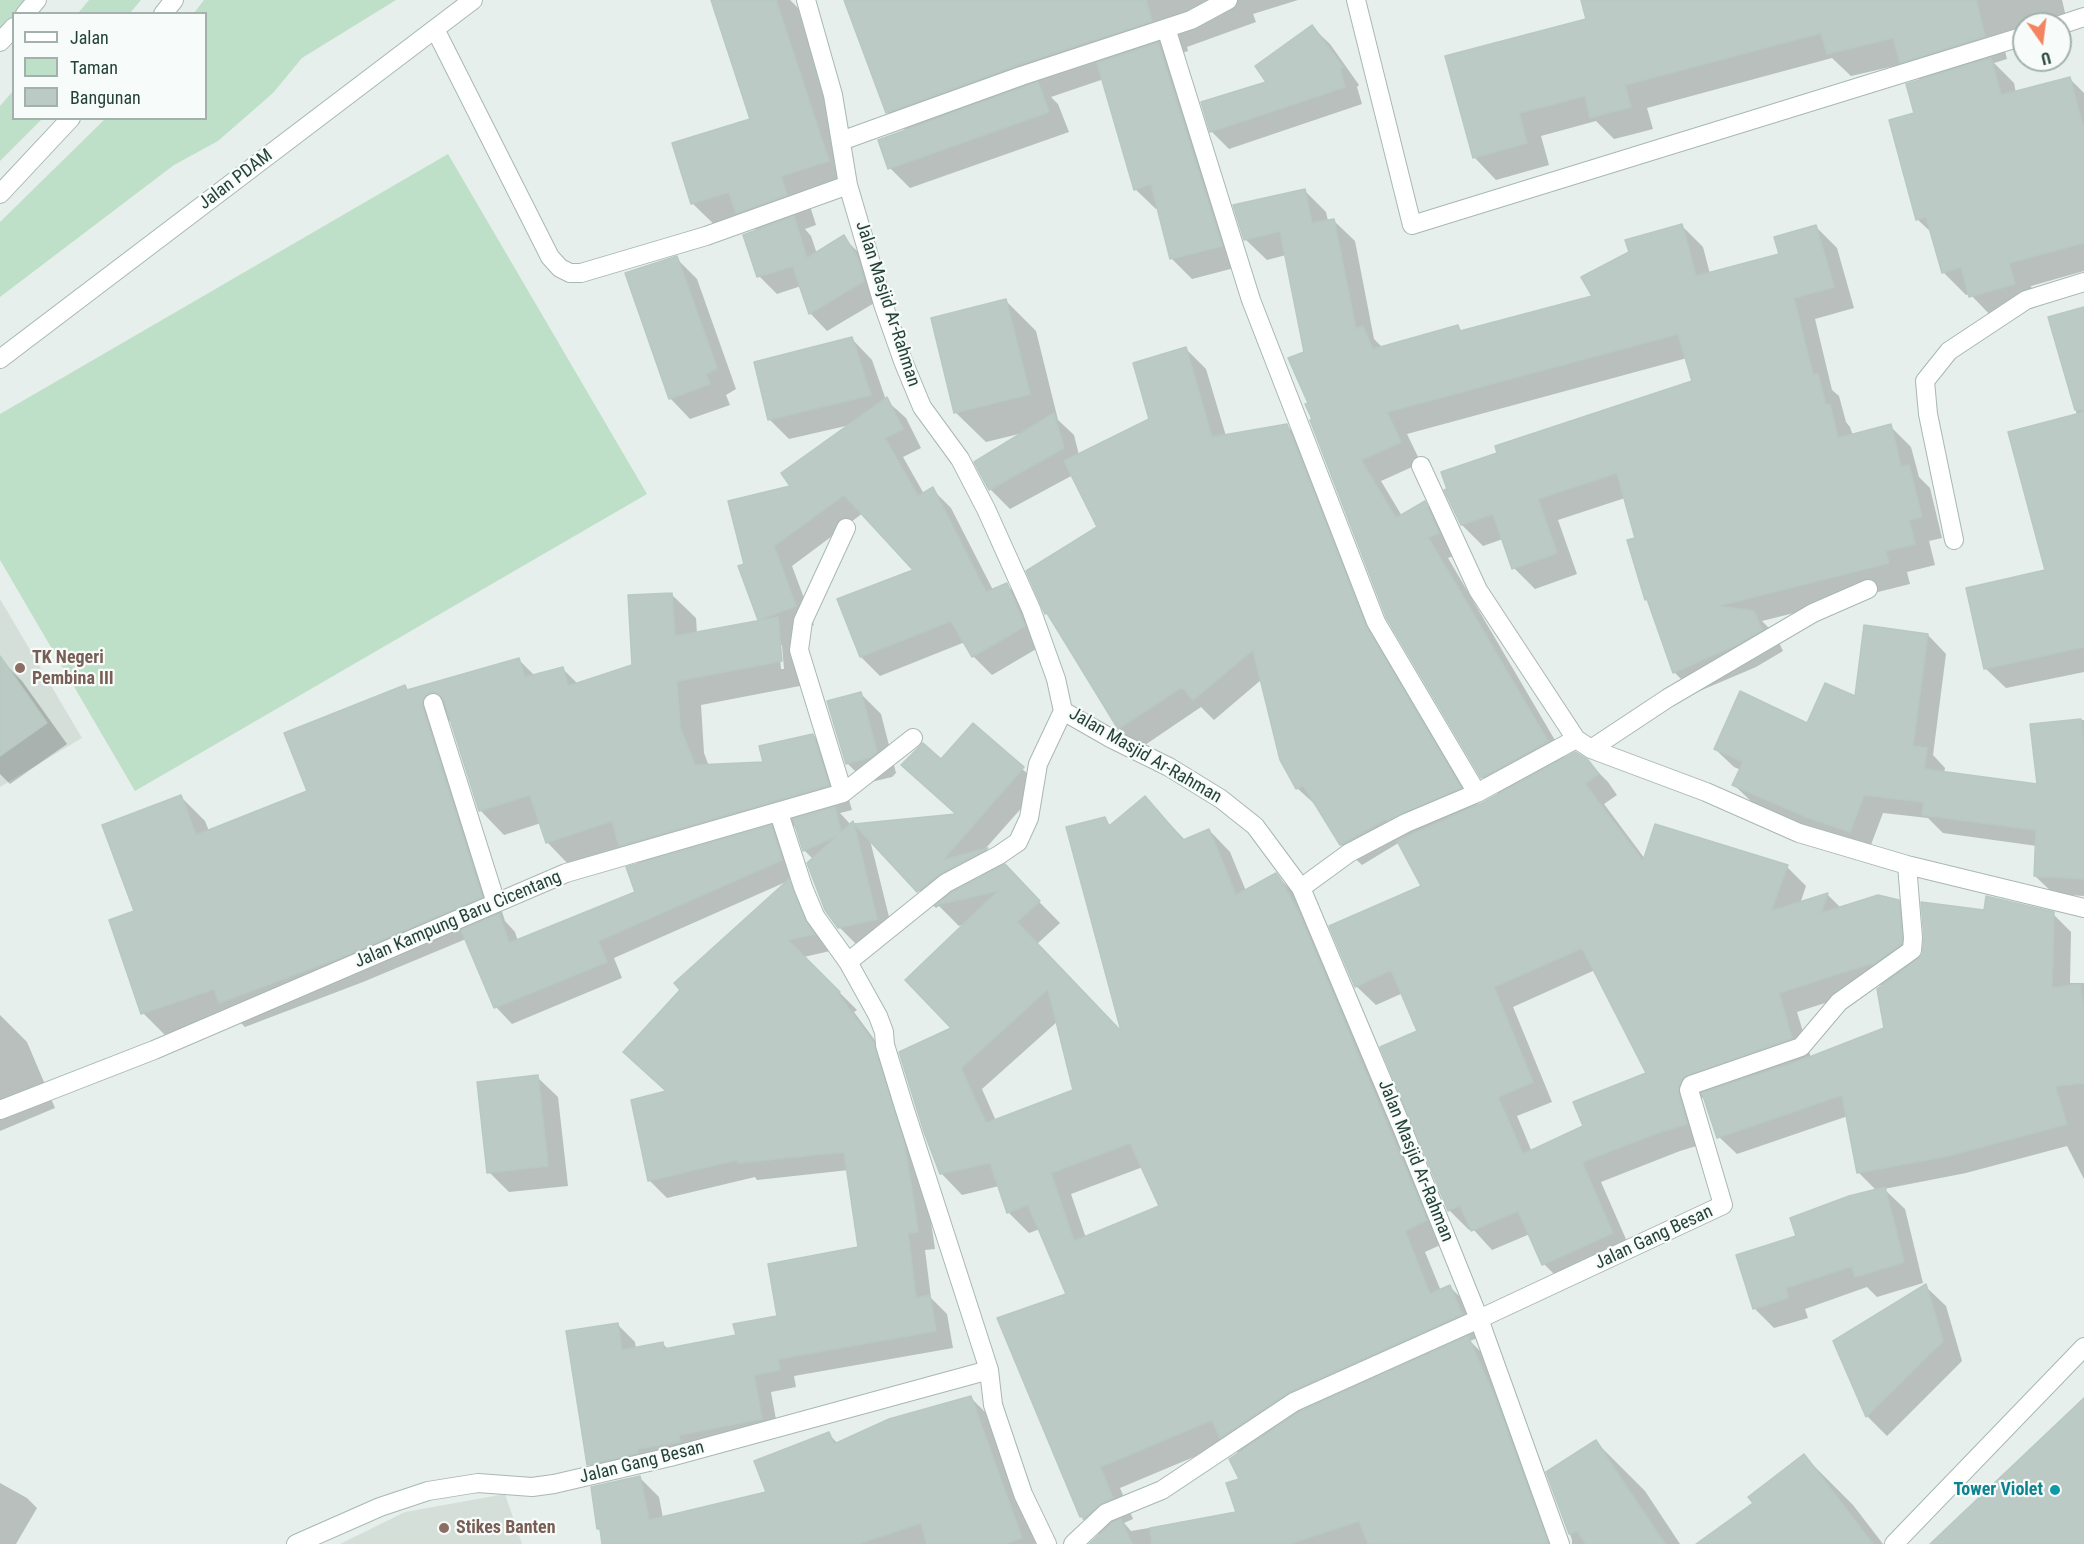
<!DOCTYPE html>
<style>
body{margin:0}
#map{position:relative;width:2084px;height:1544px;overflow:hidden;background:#e6efeb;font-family:"Roboto Condensed",sans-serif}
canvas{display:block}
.legend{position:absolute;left:12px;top:12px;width:195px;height:108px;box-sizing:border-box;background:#f7fbf9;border:2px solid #a3b1ad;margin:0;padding:8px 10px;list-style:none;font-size:18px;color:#24423a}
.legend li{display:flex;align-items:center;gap:12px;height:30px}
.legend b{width:30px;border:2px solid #a3b1ad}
.north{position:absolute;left:2012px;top:12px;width:60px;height:60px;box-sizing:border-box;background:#f7fbf9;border:2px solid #a3b1ad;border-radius:50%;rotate:166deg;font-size:16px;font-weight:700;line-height:24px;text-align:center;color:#24423a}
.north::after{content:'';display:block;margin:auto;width:21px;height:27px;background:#f4845f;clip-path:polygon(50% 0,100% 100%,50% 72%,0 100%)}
</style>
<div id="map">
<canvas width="2084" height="1544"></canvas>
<ul class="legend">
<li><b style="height:8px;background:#fff"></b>Jalan</li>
<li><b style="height:16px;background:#bfe0c8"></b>Taman</li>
<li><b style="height:16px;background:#bbcac4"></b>Bangunan</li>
</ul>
<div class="north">U</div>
</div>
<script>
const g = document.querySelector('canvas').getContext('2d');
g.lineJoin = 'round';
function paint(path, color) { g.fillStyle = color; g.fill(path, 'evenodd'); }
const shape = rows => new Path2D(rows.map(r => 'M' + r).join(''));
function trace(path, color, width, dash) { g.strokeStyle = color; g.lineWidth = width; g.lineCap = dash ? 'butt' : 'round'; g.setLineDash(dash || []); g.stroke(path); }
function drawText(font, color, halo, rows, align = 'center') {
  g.font = font + ' "Roboto Condensed",sans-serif'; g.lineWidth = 4.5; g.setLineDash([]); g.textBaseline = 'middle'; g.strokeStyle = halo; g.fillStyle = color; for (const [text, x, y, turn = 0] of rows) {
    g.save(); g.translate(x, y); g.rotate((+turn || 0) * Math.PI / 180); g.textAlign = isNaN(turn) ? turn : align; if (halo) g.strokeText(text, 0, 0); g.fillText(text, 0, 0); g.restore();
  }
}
paint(shape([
 [0,599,82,738,0,787],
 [505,1494,522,1544,340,1544,405,1512]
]), '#d4dfda');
paint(shape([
 [0,0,31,0,19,13,14,14,13,20,0,36],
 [89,0,141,0,130,13,78,13],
 [204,0,396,0,302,58,273,93,218,141,174,165,0,297,0,222,105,119,206,118,206,14,194,13],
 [13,91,14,118,42,119,0,161,0,106],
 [448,154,647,494,135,791,0,560,0,414]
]), '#bfe0c8');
paint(shape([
 [712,0,790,0,798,8,858,192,810,206,816,225,805,229,811,236,817,254,843,237,861,255,881,299,827,331,810,313,801,286,777,294,759,276,757,231,750,225,723,233,692,203,751,120],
 [845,0,1298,0,1253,14,1256,22,1187,47,1188,51,1171,57,1242,266,1192,279,1172,259,1158,208,1156,209,1135,189,1104,79,1051,97,1058,104,1069,132,910,188,890,168,906,131,887,112],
 [1583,0,2062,0,2066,17,2040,24,2024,24,2024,28,2001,35,2007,59,1994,63,2014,83,2016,93,2070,79,2084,93,2084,271,2031,286,2037,307,1994,319,1970,294,1966,295,1943,272,1932,233,1917,219,1916,114,1921,81,1903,64,1851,76,1832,58,1647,108,1653,129,1634,134,1614,139,1596,121,1541,136,1549,165,1496,180,1474,157,1588,20],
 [1312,27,1330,44,1359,85,1357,87,1362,104,1229,149,1212,132,1203,103,1269,82],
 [1305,191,1326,212,1328,221,1333,220,1355,241,1374,339,1383,348,1458,327,1463,332,1594,297,1682,226,1703,247,1710,274,1781,255,1816,227,1837,248,1854,308,1815,319,1832,390,1839,396,1846,422,1850,427,1853,436,1890,426,1911,447,1919,477,1930,488,1942,538,1929,541,1935,565,1907,572,1910,584,1762,621,1775,634,1783,651,1756,667,1695,693,1674,672,1650,602,1647,599,1629,541,1637,539,1625,498,1558,520,1577,574,1535,589,1514,568,1503,539,1483,546,1462,525,1694,382,1687,358,1407,434,1421,463,1381,481,1402,516,1425,503,1446,524,1459,554,1448,558,1566,759,1587,761,1608,782,1617,795,1604,804,1645,859,1787,867,1806,886,1800,904,1828,895,1841,908,1898,902,1918,922,1920,959,1986,911,2053,914,2071,932,2070,983,2084,983,2084,1179,2067,1146,1966,1173,1884,1189,1905,1209,1923,1283,1877,1297,1867,1287,1805,1309,1808,1318,1774,1328,1754,1308,1798,1237,1877,1191,1858,1172,1848,1116,1737,1154,1719,1137,1704,1096,1700,1101,1706,1143,1680,1151,1601,1182,1632,1253,1563,1283,1544,1264,1530,1234,1492,1250,1472,1228,1469,1230,1449,1210,1419,1032,1403,993,1376,1005,1356,986,1423,886,1400,842,1362,865,1341,845,1319,808,1297,788,1261,680,1214,720,1201,707,1139,749,1119,728,1055,622,1046,613,1099,528,1073,475,1010,509,990,489,1023,433,986,442,955,412,1006,301,1036,331,1058,420,1074,435,1079,455,1151,419,1186,349,1206,369,1226,436,1286,425,1307,446,1385,648,1479,806,1500,795,1482,777,1314,421,1310,404,1305,352,1286,255,1267,260,1245,239],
 [1595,970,1648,1074,1585,1127,1532,1152,1517,1116,1552,1102,1513,1007],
 [1884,984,1885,1029,1811,1058,1797,1012],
 [676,258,697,279,736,389,726,395,730,405,690,419,670,398],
 [2084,308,2084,672,2006,688,1985,668,2047,572,2077,415,2050,318],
 [852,339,872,360,886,400,906,418,921,448,903,457,924,494,932,489,951,508,993,590,1007,585,1026,604,1043,645,992,675,973,656,965,642,880,676,861,657,916,570,863,513,792,566,814,625,792,633,801,643,805,685,701,705,704,753,709,766,765,763,813,735,837,760,852,810,840,813,851,825,958,816,941,761,974,725,1041,786,986,848,1060,923,1037,944,1124,1035,1104,819,1111,826,1145,798,1185,840,1209,830,1230,852,1246,891,1276,875,1297,896,1447,1242,1425,1252,1441,1291,1450,1287,1471,1308,1482,1336,1470,1341,1487,1358,1559,1544,1092,1544,1100,1536,1083,1519,999,1319,1068,1294,1040,1229,1029,1233,1008,1212,999,1186,962,1195,941,1173,954,1029,965,924,959,926,939,906,936,908,870,840,894,937,857,945,839,927,813,859,804,850,796,826,775,832,787,844,798,877,788,881,806,899,830,951,804,957,857,1010,854,1012,891,1062,930,1215,935,1249,925,1250,931,1298,947,1314,953,1348,794,1376,796,1387,771,1392,779,1436,696,1452,697,1459,654,1466,655,1470,606,1481,589,1464,617,1324,635,1342,636,1349,663,1344,668,1349,738,1336,778,1317,860,1248,849,1170,757,1180,755,1177,667,1198,649,1180,667,1092,625,1052,788,881,614,958,622,978,512,1024,496,1007,466,939,363,982,245,1027,233,1015,167,1037,143,1013,136,912,181,797,205,821,209,831,309,792,405,686,409,691,519,660,535,676,563,669,578,684,633,666,671,594,696,618,697,634,762,622,759,619,745,565,793,487,850,425,789,439,769,419],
 [779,645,782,645,784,669,781,669],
 [451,719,480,810,504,835,541,823,547,842,571,867,624,849,640,865,637,893,518,941,515,932,505,921,446,732,446,725],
 [1058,1021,1075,1091,996,1121,982,1089],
 [1143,1167,1161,1207,1086,1238,1071,1194],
 [1227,1443,1239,1454,1241,1480,1238,1513,1131,1531,1124,1523,1133,1519,1120,1488],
 [1928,635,1946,654,1933,755,1945,768,1944,773,2039,785,2032,725,2084,720,2084,896,2054,894,2035,876,2037,846,1943,833,1928,818,1883,813,1869,850,1826,835,1753,803,1734,785,1741,770,1734,767,1715,749,1808,725,1856,698],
 [1,660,22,681,67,744,10,784,0,774,0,661],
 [861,694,881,714,896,773,892,777,867,783,847,763],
 [0,1015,27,1042,55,1108,0,1131],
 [537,1077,558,1097,568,1186,509,1192,489,1172],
 [1925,1286,1946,1306,1962,1361,1887,1436,1867,1416,1835,1342],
 [971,1398,990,1417,1036,1544,605,1544,603,1533,599,1529,639,1477,659,1497,663,1518,768,1493,829,1434,838,1444],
 [1596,1442,1645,1491,1680,1544,1572,1544,1572,1540,1548,1473],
 [1804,1456,1853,1505,1883,1544,1699,1544,1755,1503],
 [0,1483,27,1498,37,1508,16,1544,0,1544]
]), '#0003');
const building = shape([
 [711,0,776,0,829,161,781,176,787,195,736,213,729,192,691,204,672,143,750,119,711,0],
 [844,0,1146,0,1152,21,1017,65,886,113,844,0],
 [1581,0,1976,0,1985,36,1900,63,1893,38,1827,54,1821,33,1625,85,1631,107,1611,112,1590,118,1585,96,1519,113,1527,143,1473,158,1445,56,1586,19,1581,0],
 [1312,25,1343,67,1340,69,1345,87,1210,132,1201,102,1266,82,1255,66,1312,25],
 [1158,43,1222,246,1170,259,1151,184,1134,190,1097,63,1158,43],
 [1991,58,2001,95,2070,77,2084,130,2084,243,2009,263,2015,284,1969,297,1961,267,1942,273,1926,217,1916,220,1889,120,1914,113,1906,84,1991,58],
 [1038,82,1049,112,888,169,878,140,1038,82],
 [1305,189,1312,223,1334,219,1356,329,1363,326,1373,349,1458,325,1460,331,1592,296,1581,277,1629,252,1625,240,1682,224,1696,276,1779,254,1774,237,1816,225,1834,287,1794,298,1813,375,1818,374,1826,405,1830,404,1838,438,1891,424,1901,467,1909,465,1922,517,1909,520,1915,544,1886,551,1889,563,1718,606,1754,611,1762,630,1734,646,1673,673,1647,599,1645,600,1627,540,1635,538,1617,473,1538,499,1557,553,1512,569,1493,514,1461,525,1444,490,1447,489,1441,472,1497,453,1495,446,1692,381,1678,334,1387,412,1401,442,1361,460,1396,518,1425,501,1439,533,1428,537,1548,741,1481,778,1386,617,1310,420,1312,419,1305,404,1308,403,1288,358,1304,352,1280,231,1244,240,1233,205,1305,189],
 [794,216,807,258,844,235,858,259,864,281,809,314,793,267,797,265,757,277,743,235,794,216],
 [677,256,717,368,706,374,710,384,669,399,625,273,677,256],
 [1006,299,1030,394,954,413,931,318,1006,299],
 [2084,307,2084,409,2075,410,2048,317,2084,307],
 [852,337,871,395,768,420,754,362,852,337],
 [1186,347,1212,437,1287,424,1366,626,1461,788,1386,821,1386,819,1340,845,1303,785,1296,789,1280,760,1253,650,1193,700,1182,687,1118,729,1047,613,1045,614,1026,571,1097,527,1064,461,1149,419,1133,363,1186,347],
 [887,397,903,429,885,438,918,496,933,487,986,592,1007,583,1025,626,972,657,951,621,860,657,837,599,913,570,844,495,774,546,796,606,758,620,738,566,744,564,728,501,790,486,781,473,887,397],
 [2084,412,2084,647,1984,669,1966,588,2045,570,2008,432,2084,412],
 [1054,413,1064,448,989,490,974,462,1054,413],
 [672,593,675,636,778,617,782,661,677,681,680,727,695,765,763,762,759,746,813,734,829,785,619,846,612,821,546,843,530,795,479,811,444,700,436,692,429,693,422,700,422,706,482,897,339,958,219,1003,214,989,141,1014,109,920,134,911,102,825,181,795,196,835,307,791,284,733,405,685,407,690,519,658,525,677,563,667,568,686,632,665,628,595,672,593],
 [1864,625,1928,634,1913,746,1927,748,1924,769,2037,784,2030,724,2081,719,2084,748,2084,879,2034,876,2036,830,1922,815,1924,802,1864,795,1850,832,1806,817,1732,785,1743,762,1714,749,1740,691,1807,723,1825,683,1855,696,1864,625],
 [0,656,47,723,0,756,0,656],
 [861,692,877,752,871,757,846,764,827,701,861,692],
 [973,723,1024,767,943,860,988,848,941,873,917,892,854,824,877,919,838,928,825,910,807,863,837,836,803,851,793,819,835,807,841,832,853,821,854,824,956,814,901,765,923,743,941,759,973,723],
 [1575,752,1588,760,1599,774,1585,784,1643,861,1655,824,1788,865,1771,911,1828,893,1821,913,1878,895,1899,900,1902,938,1901,944,1872,965,1872,963,1779,993,1792,1038,1684,1077,1679,1086,1678,1092,1687,1124,1660,1132,1582,1162,1613,1233,1542,1265,1518,1211,1471,1231,1460,1205,1448,1211,1380,1047,1417,1031,1391,970,1355,987,1329,926,1421,886,1397,841,1482,803,1575,752],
 [1582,948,1646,1073,1573,1102,1583,1126,1523,1154,1498,1097,1533,1082,1494,987,1582,948],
 [1145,796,1183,840,1209,829,1236,895,1276,873,1281,880,1299,913,1427,1220,1405,1231,1430,1294,1450,1285,1462,1314,1289,1392,1220,1438,1212,1420,1100,1467,1113,1498,1099,1505,1083,1519,1083,1516,1080,1517,997,1318,1066,1294,1028,1205,1007,1213,990,1163,940,1174,924,1132,899,1052,951,1028,905,980,998,891,936,905,952,892,1005,864,1040,901,1017,922,1121,1031,1066,827,1105,817,1109,826,1145,796],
 [1048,989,1073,1090,986,1123,961,1068,1048,989],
 [1130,1143,1159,1206,1074,1241,1051,1173,1130,1143],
 [771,825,782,860,598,941,607,962,494,1008,461,930,499,914,509,943,635,892,626,867,771,825],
 [789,879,805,920,814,934,788,940,840,992,838,994,874,1043,904,1143,913,1196,918,1232,908,1233,916,1298,930,1295,936,1331,778,1359,780,1370,754,1375,762,1419,679,1435,680,1442,637,1449,638,1453,587,1465,566,1331,618,1323,622,1350,663,1342,664,1349,736,1335,733,1324,777,1316,768,1264,858,1247,844,1152,738,1163,737,1160,648,1181,631,1100,666,1091,623,1052,680,990,674,983,789,879],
 [1986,896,2054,912,2052,988,2080,984,2084,1011,2084,1083,2055,1086,2067,1124,1948,1156,1857,1173,1842,1095,1717,1138,1702,1093,1799,1061,1884,1028,1877,989,1922,955,1924,937,1921,902,1984,910,1986,896],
 [538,1075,548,1166,487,1173,477,1082,538,1075],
 [1885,1187,1904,1262,1855,1277,1852,1266,1786,1288,1788,1298,1753,1309,1736,1255,1796,1236,1790,1218,1849,1196,1885,1187],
 [1926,1284,1943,1341,1866,1417,1833,1341,1926,1284],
 [1468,1336,1494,1395,1548,1543,1368,1544,1359,1521,1289,1544,1152,1544,1150,1528,1236,1512,1226,1483,1239,1479,1229,1459,1299,1412,1468,1336],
 [971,1396,1022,1538,1005,1544,927,1544,921,1523,858,1544,602,1544,600,1529,597,1529,591,1487,640,1476,649,1520,766,1492,754,1461,829,1432,834,1444,889,1419,971,1396],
 [2084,1398,2084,1544,1930,1544,2084,1398],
 [1596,1440,1624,1483,1665,1544,1586,1544,1577,1531,1569,1534,1546,1472,1596,1440],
 [1804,1454,1873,1544,1696,1544,1753,1503,1748,1497,1804,1454],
 [1121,1519,1132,1544,1089,1544,1112,1523,1121,1519]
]);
paint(building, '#bbcac4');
trace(building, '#b8c9c2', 1.5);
const minor = shape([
 [806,0,833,95,848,185,883,304,903,361,922,407,960,459,986,509,1031,609,1056,679,1063,711,1112,739,1169,767,1221,799,1255,826,1301,888,1403,1130,1479,1319,1560,1544],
 [1356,0,1412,225,2024,36],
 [25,14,37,0],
 [163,14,174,0],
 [2060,25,2084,17],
 [1166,28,1251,300,1376,622,1477,793],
 [435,29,550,257,560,268,570,273,581,273,706,236,848,185],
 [0,42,14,27],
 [841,141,1021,76,1191,20,1228,0],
 [0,194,71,118],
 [0,359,473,0],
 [1421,466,1478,590,1576,739],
 [1954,540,1928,414,1925,381,1949,351,2026,300,2084,282],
 [433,703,496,903],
 [1591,749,1706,792,1799,833,1907,865,2084,908],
 [843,793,799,650,803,621,846,528],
 [779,813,803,887,815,916,848,962,878,1016,884,1032,885,1045,904,1107,989,1370,993,1405,1023,1494,1047,1544],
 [1301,888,1349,853,1406,823,1477,793,1576,739,1591,749,1668,698,1813,613,1868,589],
 [848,962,946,883,999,855,1018,842,1029,818,1038,764,1063,711],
 [0,1110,154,1050,566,873,843,793,913,738],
 [296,1544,380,1507,428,1491,478,1483,532,1487,554,1484,670,1457,989,1370],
 [1073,1544,1106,1513,1162,1490,1294,1402,1479,1319,1723,1205,1689,1090,1691,1085,1801,1047,1839,1002,1912,950,1913,938,1907,865],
 [1894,1544,2084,1347]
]);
trace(minor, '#a8b8b2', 20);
trace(minor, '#fff', 18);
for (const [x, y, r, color] of [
 [20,668,6,"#8d6e63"],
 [2055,1490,6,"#0f9aa8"],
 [444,1528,6,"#8d6e63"]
]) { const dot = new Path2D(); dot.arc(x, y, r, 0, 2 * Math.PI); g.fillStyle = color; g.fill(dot); trace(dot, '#f7fbf9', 2); }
drawText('18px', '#24423a', '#f7fbf9', [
 ["Jalan PDAM",236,180,-37],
 ["Jalan Masjid Ar-Rahman",887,304,72],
 ["Jalan Masjid Ar-Rahman",1145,756,30],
 ["Jalan Kampung Baru Cicentang",458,920,-23],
 ["Jalan Masjid Ar-Rahman",1415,1161,68],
 ["Jalan Gang Besan",1654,1238,-25],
 ["Jalan Gang Besan",642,1463,-14]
]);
drawText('bold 18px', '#785e54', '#f7fbf9', [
 ["TK Negeri",32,658],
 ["Pembina III",32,679],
 ["Stikes Banten",456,1528]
], 'left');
drawText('bold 18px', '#0d838f', '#f7fbf9', [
 ["Tower Violet",2043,1490]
], 'right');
</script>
